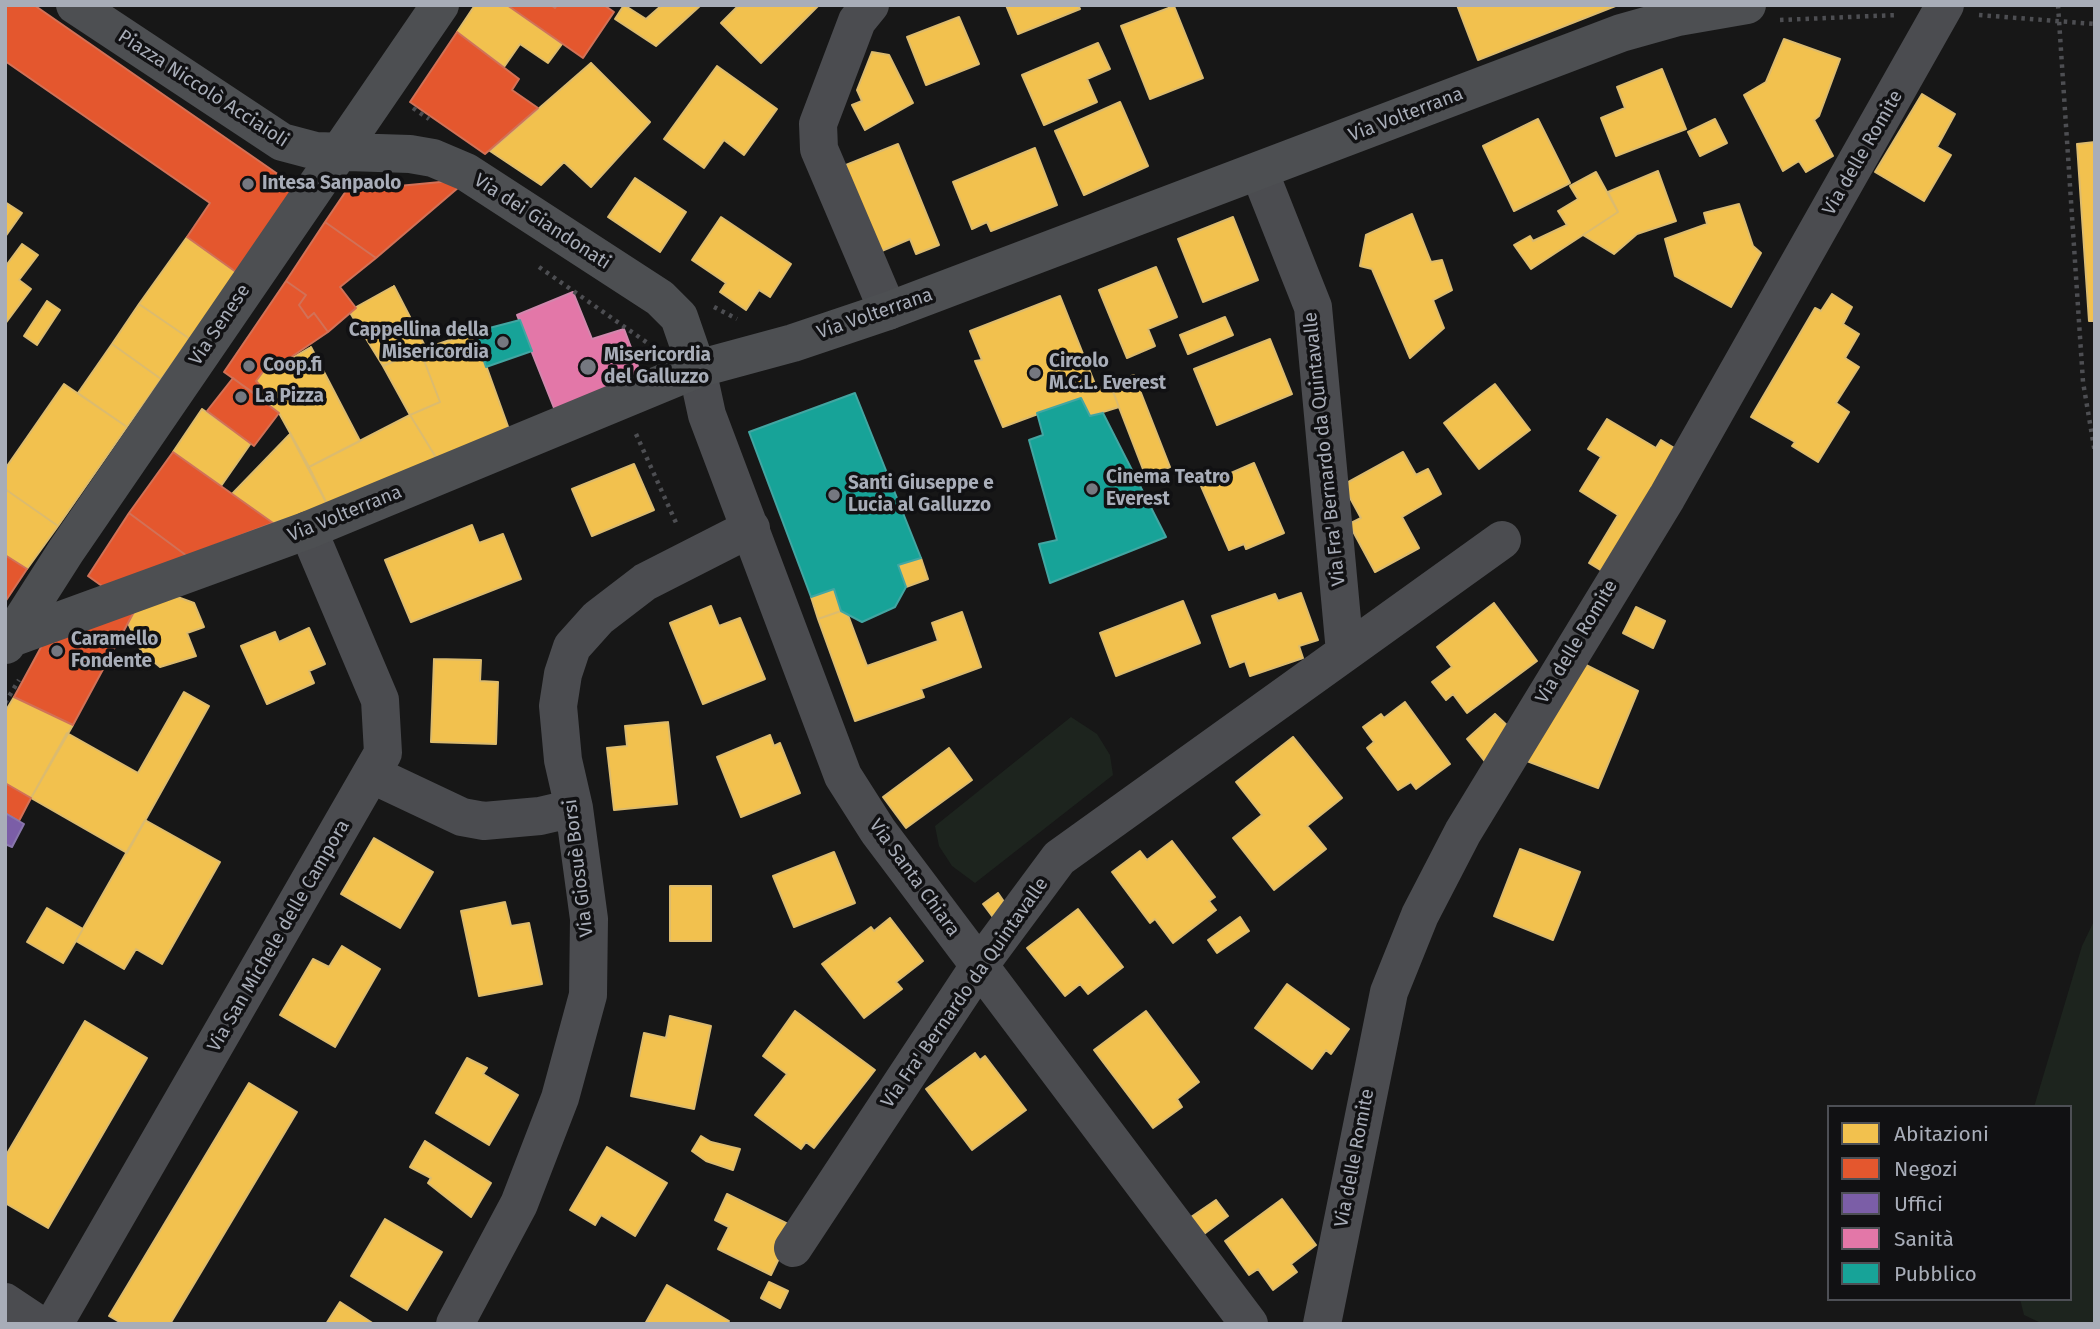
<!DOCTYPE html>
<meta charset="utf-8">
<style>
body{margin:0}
#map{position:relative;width:2100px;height:1329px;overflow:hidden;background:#171717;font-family:"Fira Sans",sans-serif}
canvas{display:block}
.frame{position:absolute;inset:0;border:7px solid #a8adb8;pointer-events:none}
.legend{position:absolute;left:1827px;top:1105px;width:245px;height:196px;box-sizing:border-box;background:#111113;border:2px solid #4d4f55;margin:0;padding:9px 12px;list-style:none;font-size:21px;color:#a8adb8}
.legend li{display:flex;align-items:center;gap:14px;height:35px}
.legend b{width:35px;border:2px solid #4d4f55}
</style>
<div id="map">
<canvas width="2100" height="1329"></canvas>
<div class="frame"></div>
<ul class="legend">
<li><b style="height:19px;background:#f2c14e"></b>Abitazioni</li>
<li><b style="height:19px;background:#e4572e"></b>Negozi</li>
<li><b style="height:19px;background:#7b5ea7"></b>Uffici</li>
<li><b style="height:19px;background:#e377a8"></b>Sanità</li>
<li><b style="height:19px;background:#17a398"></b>Pubblico</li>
</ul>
</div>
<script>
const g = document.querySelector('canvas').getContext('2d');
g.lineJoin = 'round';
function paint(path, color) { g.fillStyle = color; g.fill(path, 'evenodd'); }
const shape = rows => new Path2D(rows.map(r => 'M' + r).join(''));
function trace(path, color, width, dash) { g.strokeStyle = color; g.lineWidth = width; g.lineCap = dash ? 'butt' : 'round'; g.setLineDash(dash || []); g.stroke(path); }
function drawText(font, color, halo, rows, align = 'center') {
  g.font = font + ' "Fira Sans",sans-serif'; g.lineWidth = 7; g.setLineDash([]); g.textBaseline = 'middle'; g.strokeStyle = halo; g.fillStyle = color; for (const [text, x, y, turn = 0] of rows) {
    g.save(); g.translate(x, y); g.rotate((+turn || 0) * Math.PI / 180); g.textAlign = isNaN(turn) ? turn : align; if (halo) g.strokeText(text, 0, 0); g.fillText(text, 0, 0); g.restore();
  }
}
paint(shape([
 [1071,717,1097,734,1110,755,1113,775,975,883,952,866,939,846,935,826],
 [2095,919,2095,1324,2043,1324,2024,1315,2020,1299,2070,1299,2070,1107,2034,1107,2082,946]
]), '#1d241e');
const homes = shape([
 [475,5,507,5,562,44,548,63,520,44,504,67,457,32,475,5],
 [624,5,646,19,662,5,701,5,656,46,615,19,624,5],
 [739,5,819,5,761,63,721,23,739,5],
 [1006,5,1078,5,1080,9,1018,34,1006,5],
 [1457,5,1618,5,1478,60,1457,5],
 [1174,6,1203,78,1150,99,1121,26,1174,6],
 [959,17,979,64,926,85,907,37,959,17],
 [1784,39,1840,59,1819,116,1814,120,1833,156,1806,172,1799,161,1783,171,1744,95,1766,82,1784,39],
 [1098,43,1110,69,1087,79,1097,102,1044,125,1022,75,1098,43],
 [872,52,889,55,913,103,865,130,852,105,862,101,857,90,872,52],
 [591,63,650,122,591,187,564,162,541,185,490,151,591,63],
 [717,66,777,109,744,155,724,140,704,168,664,139,717,66],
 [1662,69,1686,129,1616,156,1601,118,1625,108,1617,87,1662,69],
 [1922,94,1955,114,1937,147,1951,155,1924,201,1875,172,1922,94],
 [1120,102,1148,166,1084,195,1055,131,1120,102],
 [1538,119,1570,183,1514,211,1483,146,1538,119],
 [1715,119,1727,143,1700,156,1688,132,1715,119],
 [2095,142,2095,321,2089,321,2077,144,2095,142],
 [898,144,939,245,916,254,910,239,877,253,841,167,898,144],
 [1035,148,1057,205,991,231,987,222,972,229,953,182,1035,148],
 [1658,171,1676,221,1637,234,1614,254,1583,235,1618,212,1608,192,1658,171],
 [1596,172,1618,212,1531,269,1514,245,1530,236,1533,241,1567,225,1558,211,1578,199,1570,186,1596,172],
 [635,178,686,212,660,252,608,217,635,178],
 [5,202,22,213,5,237,5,202],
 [1739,204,1753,246,1761,253,1731,307,1675,276,1665,239,1707,224,1704,213,1739,204],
 [1412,214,1431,262,1442,260,1452,290,1433,300,1444,328,1410,358,1372,269,1360,266,1366,235,1412,214],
 [721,217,791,264,770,297,759,290,746,310,720,292,726,283,692,260,721,217],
 [1233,217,1258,280,1203,302,1178,239,1233,217],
 [187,237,236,272,190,339,139,304,187,237],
 [22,244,38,255,19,280,31,289,5,324,5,267,22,244],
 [1156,267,1177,317,1148,329,1155,346,1127,358,1099,290,1156,267],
 [394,286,426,348,383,366,349,311,394,286],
 [1832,294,1852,307,1843,324,1859,334,1845,358,1859,367,1836,403,1849,412,1818,462,1792,446,1795,442,1751,417,1815,308,1821,311,1832,294],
 [1060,296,1097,389,1110,384,1119,407,1090,416,1081,398,1003,427,975,361,982,360,970,331,1060,296],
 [47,301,60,310,37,345,24,336,47,301],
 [139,304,190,339,161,379,112,344,139,304],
 [1225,317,1233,335,1188,354,1180,335,1225,317],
 [474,332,510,432,440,464,410,415,440,402,420,350,474,332],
 [1270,339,1292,394,1217,425,1194,369,1270,339],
 [112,344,161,379,127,427,78,393,112,344],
 [311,347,360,441,309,467,279,413,258,396,263,389,256,381,271,361,278,366,311,347],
 [420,350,440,402,410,415,383,366,420,350],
 [1134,375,1170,467,1146,477,1110,384,1134,375],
 [64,384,127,427,58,526,5,489,5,469,64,384],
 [1495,384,1530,430,1479,469,1444,423,1495,384],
 [202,409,251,443,221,486,173,452,202,409],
 [410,415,440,464,328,506,309,467,410,415],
 [1607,419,1656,448,1661,440,1681,452,1607,574,1589,563,1618,515,1580,491,1601,457,1588,449,1607,419],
 [290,434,328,506,273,523,232,494,290,434],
 [1403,452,1416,475,1428,469,1441,494,1402,517,1419,548,1375,572,1349,524,1361,518,1343,485,1403,452],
 [1254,463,1284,533,1246,549,1244,544,1229,550,1201,486,1254,463],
 [634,464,654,510,592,536,572,489,634,464],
 [5,489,58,526,27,569,5,555,5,489],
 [472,525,479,543,503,534,521,579,411,622,385,560,472,525],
 [921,558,928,579,906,587,898,565,921,558],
 [834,589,841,611,818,619,811,597,834,589],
 [1301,593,1318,640,1299,646,1303,658,1250,676,1245,661,1230,667,1212,616,1275,594,1278,601,1301,593],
 [172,595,194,603,204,627,187,633,196,656,160,667,141,651,128,623,135,610,172,595],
 [1183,601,1200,643,1116,676,1100,633,1183,601],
 [1494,603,1537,661,1467,713,1453,694,1446,700,1432,682,1452,667,1437,647,1494,603],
 [711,606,719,626,740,618,765,679,703,704,670,623,711,606],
 [1636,607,1665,621,1653,648,1623,633,1636,607],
 [841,611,848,615,867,666,938,641,932,623,962,612,981,667,921,689,924,697,855,721,818,619,841,611],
 [309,628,325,664,309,671,314,683,267,704,241,646,275,632,279,642,309,628],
 [434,659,481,660,480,681,498,682,496,744,431,742,434,659],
 [1578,661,1638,691,1598,788,1519,758,1578,661],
 [184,692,209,706,127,853,31,798,67,733,138,773,184,692],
 [14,697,73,725,31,798,5,783,5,712,14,697],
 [1405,702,1450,764,1416,789,1411,782,1398,790,1367,748,1374,742,1363,727,1381,714,1384,718,1405,702],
 [1495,714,1513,731,1490,768,1467,739,1495,714],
 [668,722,677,804,614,810,607,748,627,746,625,726,668,722],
 [770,735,774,746,780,743,800,793,741,817,717,757,770,735],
 [1293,737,1342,798,1307,826,1326,849,1274,890,1233,838,1262,815,1236,782,1293,737],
 [949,748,972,780,906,828,883,797,949,748],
 [145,820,220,862,162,964,136,949,124,969,76,941,145,820],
 [374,838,433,872,400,928,341,894,374,838],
 [1172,841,1215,897,1209,901,1216,910,1173,943,1155,919,1150,923,1112,872,1140,851,1147,860,1172,841],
 [1520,849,1580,872,1553,940,1494,916,1520,849],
 [834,852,855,903,794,927,773,876,834,852],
 [670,886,711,886,711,941,670,941,670,886],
 [998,893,1009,909,995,920,983,904,998,893],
 [505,902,511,926,529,923,542,984,479,996,461,911,505,902],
 [47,908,83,929,63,963,27,942,47,908],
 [1078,909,1123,967,1088,994,1080,984,1065,996,1027,948,1078,909],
 [1240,917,1249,931,1217,953,1208,940,1240,917],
 [890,918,923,961,896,982,902,989,864,1018,822,964,871,927,874,931,890,918],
 [342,946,380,969,335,1047,280,1015,313,959,329,967,342,946],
 [1287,984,1349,1029,1331,1054,1326,1050,1312,1069,1255,1028,1287,984],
 [795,1011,875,1070,814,1148,806,1142,801,1149,755,1115,787,1074,763,1056,795,1011],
 [1146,1011,1199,1082,1177,1099,1182,1107,1153,1128,1094,1050,1146,1011],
 [670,1016,711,1026,694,1109,631,1096,644,1033,666,1038,670,1016],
 [85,1021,147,1058,48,1228,5,1203,5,1157,85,1021],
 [975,1053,980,1060,985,1056,1026,1110,972,1150,926,1089,975,1053],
 [467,1058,487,1068,483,1074,518,1095,489,1145,436,1113,467,1058],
 [249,1083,297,1112,170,1324,123,1324,109,1316,249,1083],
 [701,1136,711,1142,740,1149,733,1170,706,1161,692,1151,701,1136],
 [425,1141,491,1183,471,1217,428,1183,431,1178,410,1167,425,1141],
 [607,1147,667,1183,635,1236,601,1215,595,1225,570,1210,607,1147],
 [727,1194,794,1227,771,1275,718,1249,729,1227,715,1220,727,1194],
 [1282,1199,1316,1245,1291,1264,1297,1272,1273,1290,1258,1269,1249,1275,1225,1241,1282,1199],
 [1216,1200,1228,1216,1204,1234,1191,1217,1216,1200],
 [385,1219,442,1252,407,1310,351,1276,385,1219],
 [769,1282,788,1291,780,1308,761,1298,769,1282],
 [667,1285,729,1321,727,1324,645,1324,667,1285],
 [340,1302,374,1324,326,1324,340,1302]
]);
paint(homes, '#f2c14e');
trace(homes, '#dcbb6e', 2);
const shops = shape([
 [5,5,34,5,295,186,236,272,187,237,210,203,5,61,5,5],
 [507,5,551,5,555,8,557,5,604,5,614,12,583,58,507,5],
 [457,32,519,79,512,90,538,108,485,154,410,102,457,32],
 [451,181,459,187,376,258,325,222,346,191,451,181],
 [325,222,376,258,340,287,356,308,328,332,314,313,308,318,299,305,306,295,286,281,325,222],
 [286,281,306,295,299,305,308,318,314,313,328,332,278,366,271,361,256,381,263,389,258,396,224,372,286,281],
 [233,378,279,413,254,446,207,411,233,378],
 [173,452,273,523,187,556,129,513,173,452],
 [129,513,187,556,109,591,88,576,129,513],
 [5,555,27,569,5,602,5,555],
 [135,610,73,725,14,697,46,638,135,610],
 [5,783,31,798,19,821,5,813,5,783]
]);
paint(shops, '#e4572e');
trace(shops, '#d27157', 2);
const offices = shape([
 [5,813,24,824,12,847,5,844,5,813]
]);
paint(offices, '#7b5ea7');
trace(offices, '#8876ac', 2);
const health = shape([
 [573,292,592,339,624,329,644,382,558,418,517,315,573,292]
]);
paint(health, '#e377a8');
trace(health, '#d187ad', 2);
const public = shape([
 [520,320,532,351,486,367,474,332,520,320],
 [855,393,921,558,898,565,906,587,895,607,862,622,841,611,834,589,811,597,749,432,855,393],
 [1081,398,1090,416,1103,413,1166,537,1050,583,1039,544,1057,540,1029,440,1043,435,1037,413,1081,398]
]);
paint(public, '#17a398');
trace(public, '#42a6a2', 2);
trace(shape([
 [2058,5,2083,382,2095,453],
 [1979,15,2095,24],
 [1780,20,1897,15],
 [413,108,429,119],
 [539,267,649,344],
 [714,307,737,319],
 [636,434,677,525],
 [5,703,19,680]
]), '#4d4e52', 4.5, [3.5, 5]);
trace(shape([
 [870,5,857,21,818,124,819,149,888,311],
 [1259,171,1313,307,1345,652],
 [697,369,707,415,843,776,878,831,1249,1324],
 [373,775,462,817,484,821,540,816,574,808],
 [793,1248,979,966,1059,858,1502,540],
 [5,1302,38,1324],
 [54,1324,383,753,380,700,308,530],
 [455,1324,519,1204,560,1098,588,995,589,919,574,808,563,760,558,706,563,674,572,647,598,618,645,582,751,528],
 [1322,1324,1389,992,1420,915,1463,832,1667,497,1945,5]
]), '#4b4c50', 38);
trace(shape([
 [75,5,282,142,316,151,410,154,433,158,466,172,660,298,679,317,697,369],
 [9,639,308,530,697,369,793,343,888,311,1621,33,1678,17,1747,5],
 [6,645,66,551,440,5]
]), '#4d4f52', 38);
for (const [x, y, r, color] of [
 [248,184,7,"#757880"],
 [503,342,7,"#757880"],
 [249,366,7,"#757880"],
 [588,367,9,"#757880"],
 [1035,373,7,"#757880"],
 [241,397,7,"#757880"],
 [1092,489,7,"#757880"],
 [834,495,7,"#757880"],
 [57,651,7,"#757880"]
]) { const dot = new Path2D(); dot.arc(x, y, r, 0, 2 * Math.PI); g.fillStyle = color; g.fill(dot); trace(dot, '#111113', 2.5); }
drawText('19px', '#a8adb8', '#111113', [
 ["Piazza Niccolò Acciaioli",203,89,33],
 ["Via Volterrana",1406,115,-21],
 ["Via delle Romite",1863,153,-60],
 ["Via dei Giandonati",542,222,33],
 ["Via Volterrana",875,314,-19],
 ["Via Senese",220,325,-56],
 ["Via Fra' Bernardo da Quintavalle",1325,449,-96],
 ["Via Volterrana",345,514,-22],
 ["Via delle Romite",1577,642,-59],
 ["Via Giosuè Borsi",579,868,-97],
 ["Via Santa Chiara",914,878,54],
 ["Via San Michele delle Campora",279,936,-60],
 ["Via Fra' Bernardo da Quintavalle",965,993,-55],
 ["Via delle Romite",1355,1158,-79]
]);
drawText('bold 19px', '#a8adb8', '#111113', [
 ["Intesa Sanpaolo",262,184],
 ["Cappellina della",489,331,"right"],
 ["Misericordia",489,353,"right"],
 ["Misericordia",604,356],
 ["del Galluzzo",604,378],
 ["Circolo",1049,362],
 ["M.C.L. Everest",1049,384],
 ["Coop.fi",263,366],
 ["La Pizza",255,397],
 ["Cinema Teatro",1106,478],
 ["Everest",1106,500],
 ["Santi Giuseppe e",848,484],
 ["Lucia al Galluzzo",848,506],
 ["Caramello",71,640],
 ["Fondente",71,662]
], 'left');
</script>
